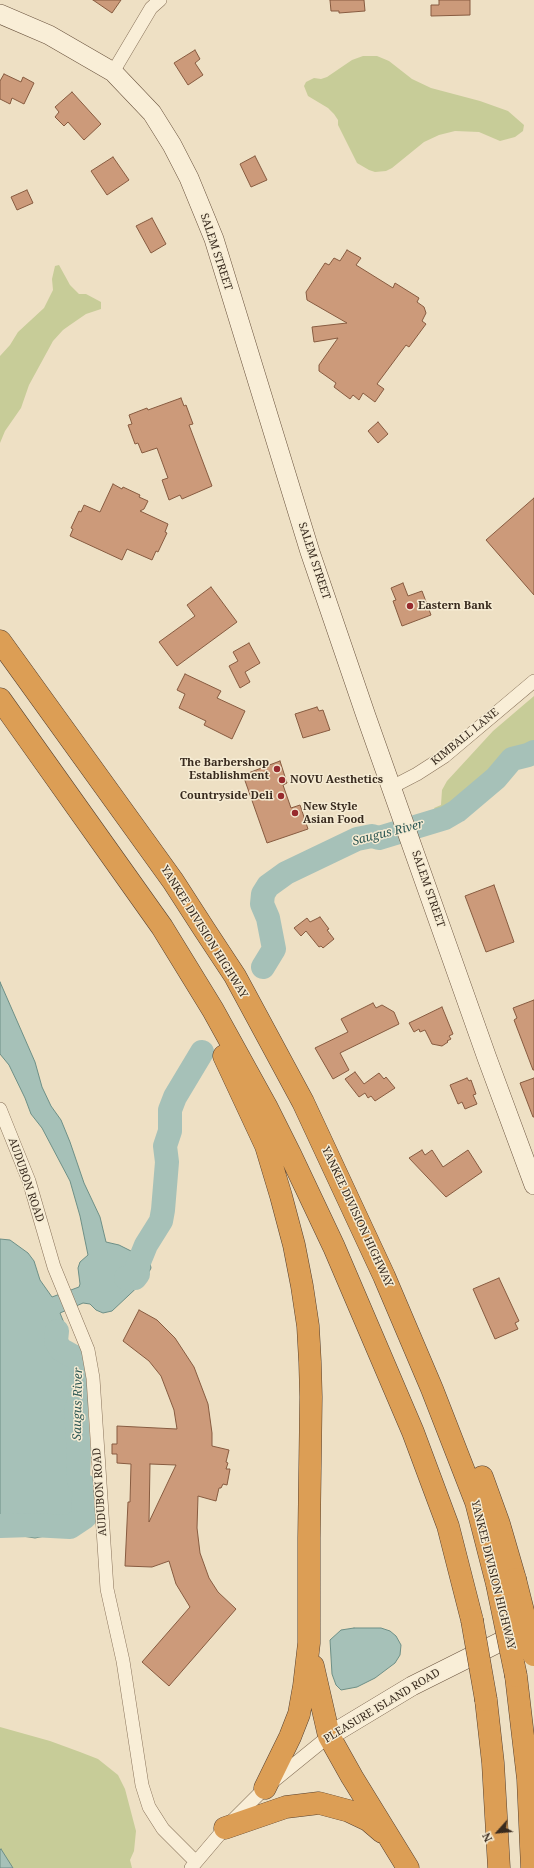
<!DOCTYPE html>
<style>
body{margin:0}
#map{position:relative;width:534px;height:1868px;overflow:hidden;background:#eee0c4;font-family:"Noto Serif",serif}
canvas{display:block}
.north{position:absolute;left:478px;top:1812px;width:40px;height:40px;-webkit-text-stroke:3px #f5ebd3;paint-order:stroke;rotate:243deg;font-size:11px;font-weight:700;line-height:16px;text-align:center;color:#382a1e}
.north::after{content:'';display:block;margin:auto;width:14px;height:18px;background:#382a1e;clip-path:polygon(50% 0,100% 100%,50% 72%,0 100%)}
</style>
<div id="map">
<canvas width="534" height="1868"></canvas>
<div class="north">N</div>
</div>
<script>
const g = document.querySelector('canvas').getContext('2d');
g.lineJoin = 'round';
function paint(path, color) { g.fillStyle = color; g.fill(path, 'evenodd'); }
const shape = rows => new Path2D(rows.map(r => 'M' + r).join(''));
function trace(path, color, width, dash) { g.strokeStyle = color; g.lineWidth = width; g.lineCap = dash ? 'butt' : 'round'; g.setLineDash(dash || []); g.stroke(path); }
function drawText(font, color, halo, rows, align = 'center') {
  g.font = font + ' "Noto Serif",serif'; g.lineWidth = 3; g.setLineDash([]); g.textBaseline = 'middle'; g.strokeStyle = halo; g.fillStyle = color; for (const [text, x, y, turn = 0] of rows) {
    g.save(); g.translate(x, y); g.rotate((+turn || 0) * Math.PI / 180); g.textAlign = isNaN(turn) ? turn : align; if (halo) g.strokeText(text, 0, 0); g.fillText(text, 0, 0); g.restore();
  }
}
paint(shape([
 [363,56,377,56,389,61,412,79,431,88,480,101,508,111,524,125,523,131,515,137,500,141,479,132,455,131,439,135,424,142,392,168,386,171,375,172,369,170,357,163,338,125,338,120,334,114,328,108,308,96,304,86,306,82,314,78,321,79,327,77,352,60],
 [59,265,70,285,79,294,86,294,101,302,101,309,86,314,70,325,63,330,53,341,29,385,21,408,5,431,0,443,0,356,10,345,18,332,44,308,53,290,52,279,55,266],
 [534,696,534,760,495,783,471,807,458,817,453,825,444,829,434,808,441,805,442,790,447,781,493,731],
 [0,1727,50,1741,80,1752,98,1759,118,1775,125,1789,136,1831,134,1851,130,1860,132,1868,0,1868]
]), '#c7cc98');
const water = shape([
 [0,982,35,1062,42,1087,51,1106,61,1120,70,1142,84,1183,100,1217,106,1242,119,1245,145,1258,150,1263,151,1268,145,1280,112,1311,103,1313,96,1310,90,1304,83,1303,60,1313,64,1323,61,1333,68,1343,80,1395,80,1427,83,1440,81,1485,84,1518,77,1526,69,1531,58,1529,50,1535,35,1538,10,1534,0,1527,0,1239,10,1240,28,1253,34,1261,40,1280,52,1297,79,1287,80,1284,78,1268,80,1262,88,1255,80,1216,70,1181,42,1128,31,1114,25,1098,9,1065,0,1054,0,982],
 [354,1628,381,1628,390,1631,396,1636,401,1645,400,1655,395,1663,375,1678,357,1687,341,1690,336,1685,332,1674,330,1640,341,1630,354,1628],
 [1,1849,13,1868,0,1868,0,1850,1,1849]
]);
paint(water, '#a6c1b8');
trace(water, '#6d8f86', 1);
trace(shape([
 [263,967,274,949,268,918,262,904,263,894,268,886,286,873,357,839,372,836,379,838,445,818,457,811,496,778,512,759,528,755,534,752],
 [126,1278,135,1278,138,1274,137,1267,146,1245,161,1221,163,1210,167,1162,165,1146,170,1131,170,1110,175,1097,202,1052],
 [0,1526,32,1525,70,1527,85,1517,83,1511,85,1486,80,1483,78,1478,79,1455,76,1410,80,1399,82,1383,81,1368,78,1359,60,1349,56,1341,57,1331]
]), '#a6c1b8', 24);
const building = shape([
 [93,0,121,0,112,13,93,0],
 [330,0,364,0,365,11,339,13,339,11,331,11,330,0],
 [439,0,470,0,470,15,431,16,431,5,439,5,439,0],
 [195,50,200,59,195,63,203,75,188,85,174,63,195,50],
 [4,74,21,82,23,77,34,83,24,104,12,98,10,104,0,99,0,81,4,74],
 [72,92,101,124,84,140,68,122,64,126,55,117,59,112,55,107,72,92],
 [255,156,267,180,251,187,240,164,255,156],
 [113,157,129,180,107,195,91,171,113,157],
 [27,190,33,203,17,210,11,197,27,190],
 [152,218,166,244,151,253,136,226,152,218],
 [347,250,361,258,356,265,393,288,395,283,419,298,417,302,424,307,426,313,422,321,426,324,409,347,406,345,377,384,384,389,375,402,363,393,359,400,353,395,350,399,334,387,336,383,319,371,319,365,338,338,314,342,312,327,347,323,307,300,306,292,325,263,329,265,334,258,340,261,347,250],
 [181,398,184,406,186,405,193,424,189,425,212,486,182,499,180,495,169,500,162,480,168,478,157,448,142,453,138,443,135,444,128,425,132,424,129,415,147,408,148,410,181,398],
 [378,422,388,434,378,443,368,431,378,422],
 [113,484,122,489,123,487,140,495,139,497,148,501,144,509,140,511,168,524,165,532,167,533,158,552,156,551,152,560,127,549,122,560,70,536,73,529,71,528,79,511,81,512,84,505,100,512,113,484],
 [534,498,534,595,486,540,534,498],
 [403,583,408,596,422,591,431,615,402,626,393,601,396,600,391,588,403,583],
 [211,587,237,622,177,666,159,642,195,616,187,605,211,587],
 [249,643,260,663,245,672,250,682,240,688,229,666,238,661,233,652,249,643],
 [185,674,221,691,217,698,245,711,232,739,204,725,206,721,179,708,185,694,177,690,185,674],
 [317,707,319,711,323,710,330,730,303,738,295,714,317,707],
 [280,761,287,783,283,785,291,808,300,805,308,829,267,843,243,775,280,761],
 [494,885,514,942,486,952,465,896,494,885],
 [320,917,329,929,327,930,334,939,323,948,321,946,319,947,306,931,301,936,294,928,307,918,310,922,320,917],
 [534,1000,534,1070,533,1070,514,1020,517,1018,513,1008,534,1000],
 [373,1003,376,1008,382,1005,394,1012,399,1024,340,1053,349,1070,333,1079,315,1048,348,1032,341,1019,373,1003],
 [442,1007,453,1034,449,1036,451,1039,447,1041,448,1042,442,1046,432,1044,425,1030,420,1032,419,1029,414,1032,409,1023,442,1007],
 [355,1072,364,1084,379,1073,384,1079,386,1077,395,1088,375,1101,371,1096,368,1098,365,1093,359,1097,345,1079,355,1072],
 [467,1078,469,1081,471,1080,476,1094,473,1095,477,1104,465,1109,462,1102,458,1104,450,1085,467,1078],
 [534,1078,534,1117,533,1117,520,1083,534,1078],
 [422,1150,425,1155,432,1150,443,1167,468,1150,482,1172,446,1197,409,1158,422,1150],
 [499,1278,519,1321,515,1323,518,1329,495,1339,473,1289,499,1278],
 [139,1310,157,1320,175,1338,194,1367,208,1404,212,1433,212,1446,229,1450,226,1462,228,1463,226,1469,230,1469,227,1485,223,1484,221,1488,219,1488,216,1501,198,1496,197,1528,200,1553,209,1578,218,1592,236,1609,169,1686,142,1662,190,1607,176,1584,169,1561,152,1567,125,1566,128,1502,130,1502,131,1464,117,1463,117,1454,112,1454,112,1444,117,1444,117,1426,177,1429,174,1410,161,1376,149,1361,123,1341,139,1310],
 [150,1464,176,1465,149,1522,150,1464]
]);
paint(building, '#cc9a7a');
trace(building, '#875b40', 1);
const street = shape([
 [113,72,151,8,160,0],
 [392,787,417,774,445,756,534,681],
 [0,1109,29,1181,54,1267,88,1350,93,1378,107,1589,123,1661,142,1785,149,1807,163,1829,196,1862],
 [191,1868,225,1828,265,1788,329,1736]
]);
const secondary = shape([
 [0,14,49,35,113,72,152,113,172,145,189,178,214,239,310,552,366,716,487,1058,534,1185],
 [329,1736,412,1686,520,1632]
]);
const highway = shape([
 [0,641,173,881,204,929,235,976,303,1102,384,1276,432,1389,476,1502,497,1584],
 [0,699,162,927,213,1010,266,1106,291,1156,334,1247,413,1432,448,1526,472,1620],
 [224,1056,266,1146,281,1196,294,1245,302,1286,308,1326,310,1362,311,1397,309,1538,309,1643,304,1686,299,1714,290,1737,265,1788],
 [482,1477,499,1524,515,1579],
 [313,1666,329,1736,352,1777,408,1868],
 [516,1676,528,1779,532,1868],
 [486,1700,493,1763,499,1868],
 [225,1828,286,1807,319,1803,349,1811,368,1820,382,1832]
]);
trace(street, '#88725a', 14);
trace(secondary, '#6a533e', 20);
trace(highway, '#56402f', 23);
trace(street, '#f9eed7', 13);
trace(secondary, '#f9eed7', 19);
trace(highway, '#dc9e55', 22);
const highwayBridge = shape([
 [515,1579,534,1655],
 [497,1584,516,1676],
 [472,1620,486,1700]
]);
trace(highwayBridge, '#56402f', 23, []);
trace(highwayBridge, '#dc9e55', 22);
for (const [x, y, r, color] of [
 [410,606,4,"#972b2e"],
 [277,769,4,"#972b2e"],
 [282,780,4,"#972b2e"],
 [281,796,4,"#972b2e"],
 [295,813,4,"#972b2e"]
]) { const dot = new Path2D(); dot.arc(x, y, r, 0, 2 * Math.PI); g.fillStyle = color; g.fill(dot); trace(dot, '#f5ebd3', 1.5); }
drawText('11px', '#382a1e', '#f5ebd3', [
 ["SALEM STREET",216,252,72],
 ["SALEM STREET",314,561,72],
 ["KIMBALL LANE",465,737,-39],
 ["SALEM STREET",428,889,71],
 ["YANKEE DIVISION HIGHWAY",204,932,58],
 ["AUDUBON ROAD",26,1180,71],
 ["YANKEE DIVISION HIGHWAY",357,1217,65],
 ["AUDUBON ROAD",100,1492,-94],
 ["YANKEE DIVISION HIGHWAY",493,1575,76],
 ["PLEASURE ISLAND ROAD",382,1706,-31]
]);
drawText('bold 11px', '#382a1e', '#f5ebd3', [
 ["Eastern Bank",418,606],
 ["The Barbershop",269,763,"right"],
 ["Establishment",269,776,"right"],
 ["NOVU Aesthetics",290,780],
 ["Countryside Deli",273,796,"right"],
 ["New Style",303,807],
 ["Asian Food",303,820]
], 'left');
drawText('italic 12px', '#2e5854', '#f5ebd3', [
 ["Saugus River",388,833,-14],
 ["Saugus River",78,1404,-89]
]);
</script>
